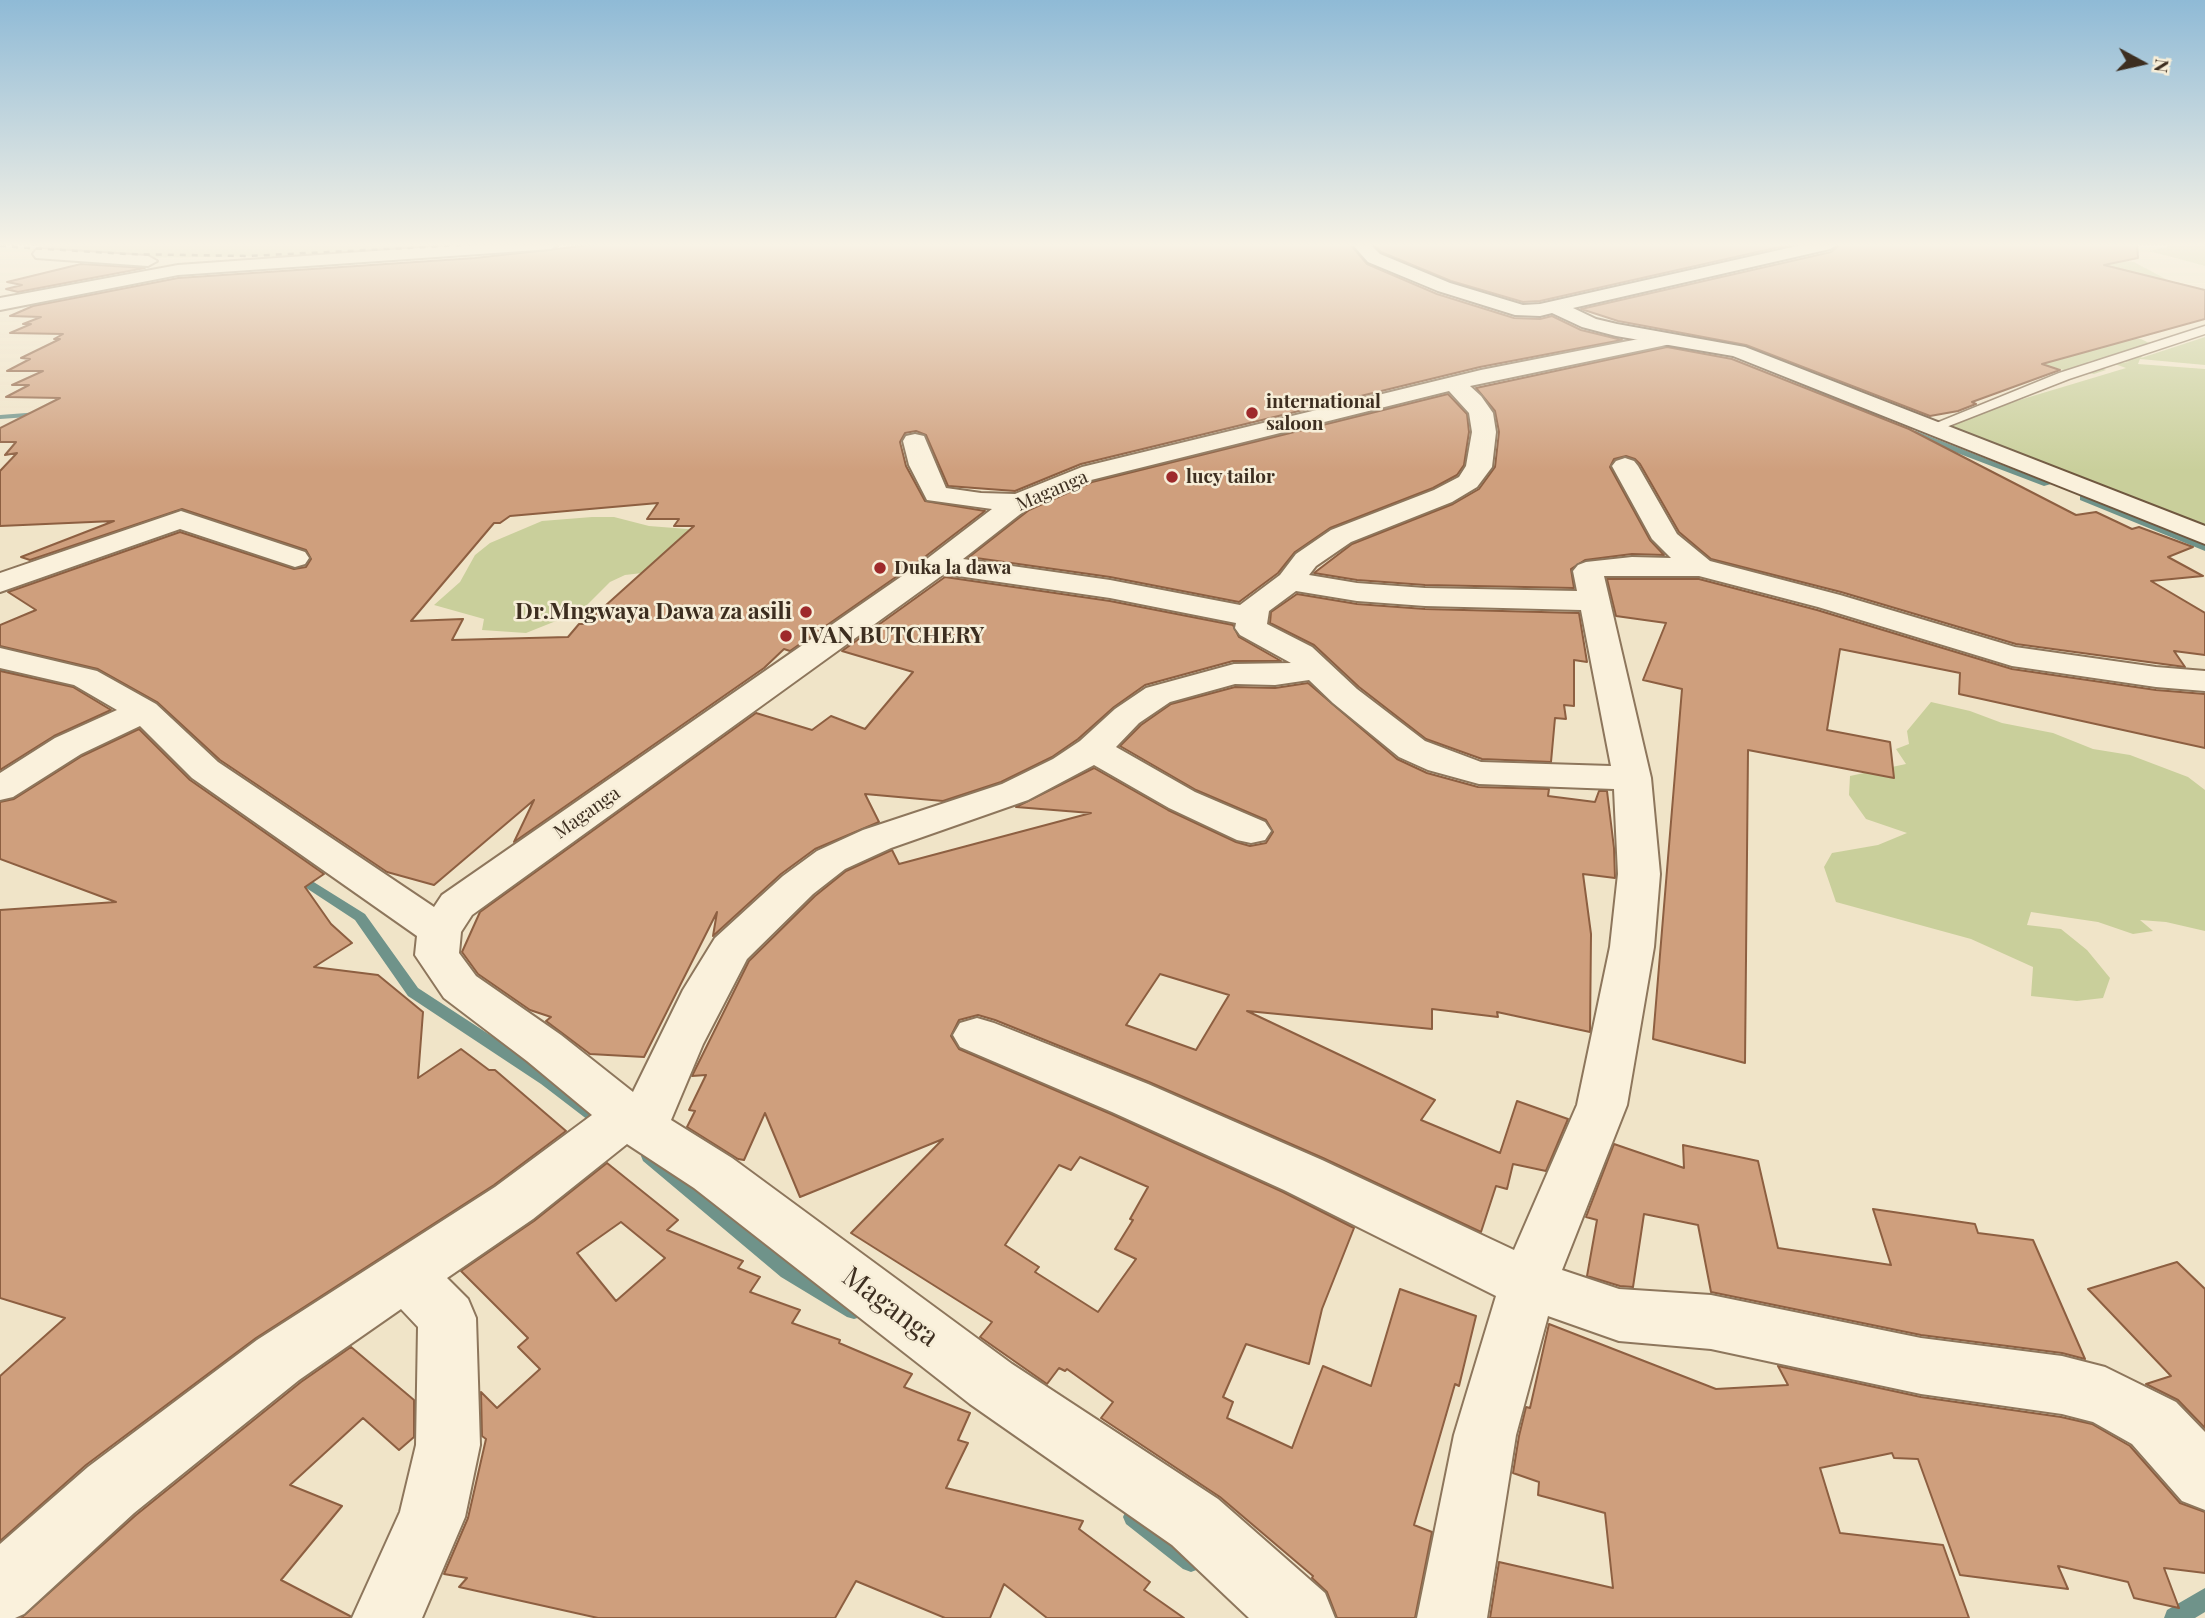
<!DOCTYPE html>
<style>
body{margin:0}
#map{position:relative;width:2205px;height:1618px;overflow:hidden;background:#f0e4c8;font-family:"Playfair Display",serif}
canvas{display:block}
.north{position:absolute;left:2107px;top:28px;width:70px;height:70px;-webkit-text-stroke:5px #f7eed8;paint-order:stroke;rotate:98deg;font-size:19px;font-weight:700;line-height:28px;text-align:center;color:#3d2e20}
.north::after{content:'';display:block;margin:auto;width:24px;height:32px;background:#3d2e20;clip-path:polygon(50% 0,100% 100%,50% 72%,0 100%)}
</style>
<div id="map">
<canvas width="2205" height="1618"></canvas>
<div class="north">N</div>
</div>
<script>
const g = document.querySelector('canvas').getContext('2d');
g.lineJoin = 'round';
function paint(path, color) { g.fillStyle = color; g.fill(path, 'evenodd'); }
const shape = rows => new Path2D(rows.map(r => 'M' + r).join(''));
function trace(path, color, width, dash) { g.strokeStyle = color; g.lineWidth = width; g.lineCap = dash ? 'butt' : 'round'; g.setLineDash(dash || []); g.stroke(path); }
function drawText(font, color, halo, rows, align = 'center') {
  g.font = font + ' "Playfair Display",serif'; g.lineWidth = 5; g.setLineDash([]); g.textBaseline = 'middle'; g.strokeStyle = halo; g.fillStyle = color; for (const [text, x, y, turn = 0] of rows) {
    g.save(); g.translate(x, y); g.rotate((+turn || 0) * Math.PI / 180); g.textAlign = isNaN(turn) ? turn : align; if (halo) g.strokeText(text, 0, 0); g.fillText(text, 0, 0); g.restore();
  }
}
paint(shape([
 [22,244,477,244,360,255,132,258],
 [2167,244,2205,244,2205,266,2149,251,2168,247],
 [2116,260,2134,262,2177,285,2100,336,2141,339,2153,345,2147,348,2141,358,2205,337,2205,365,2140,359,2138,364,2205,369,2205,530,1965,434,1943,423,2126,368,2112,363,2130,363,2094,360,2088,362,2106,370,2094,374,2064,370,1717,283,1713,276],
 [592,517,614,517,649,526,700,530,651,572,625,575,610,582,581,611,526,633,482,630,484,619,434,605,460,582,475,555,490,543,542,521],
 [1931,702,1970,711,2002,723,2053,733,2093,749,2130,755,2188,777,2205,790,2205,931,2166,922,2140,920,2153,931,2133,934,2098,922,2031,912,2027,925,2061,929,2087,950,2110,978,2103,998,2077,1001,2031,996,2033,967,1971,939,1836,902,1824,867,1832,853,1878,845,1907,833,1866,819,1849,795,1850,776,1906,764,1896,749,1909,744,1907,731]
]), '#c9cf9b');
paint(shape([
 [1468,297,1492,307,1493,308,1488,309,1466,300,1468,297],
 [1777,373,1781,373,1863,405,1894,424,1887,426,1857,409,1777,375,1777,373],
 [1396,405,1400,407,1399,409,1342,418,1338,416,1396,405],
 [39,412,43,414,42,416,0,419,0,415,39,412],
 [1910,431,1916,431,2051,484,2044,486,1910,435,1910,431],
 [2080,496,2086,496,2205,545,2205,551,2080,500,2080,496],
 [0,668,32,677,33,679,28,682,0,674,0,668],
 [296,871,365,914,418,988,553,1076,600,1112,602,1116,600,1120,594,1122,588,1120,541,1084,408,996,355,920,291,878,289,875,291,872,296,871],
 [649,1149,655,1151,793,1265,861,1305,863,1311,861,1317,854,1319,847,1317,781,1277,643,1161,641,1156,643,1151,649,1149],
 [1133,1507,1140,1510,1199,1553,1202,1561,1199,1569,1191,1572,1183,1569,1126,1524,1123,1517,1126,1510,1133,1507],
 [2205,1588,2205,1612,2195,1618,2164,1618,2167,1610,2205,1588]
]), '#6f938a');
const building = shape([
 [600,244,1350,244,1367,264,1437,294,1514,318,1540,319,1552,316,1581,330,1622,340,1480,367,1081,464,1015,491,948,486,926,435,916,431,905,433,900,442,906,466,925,501,985,511,926,556,790,651,784,649,764,668,514,842,534,800,434,885,387,872,220,760,157,702,98,669,0,646,0,625,36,610,8,592,180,532,294,569,306,567,311,559,306,550,182,509,30,560,21,557,114,521,0,526,0,471,17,453,5,455,16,442,0,442,0,428,60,398,6,397,29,385,12,385,43,371,7,371,30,359,21,358,60,339,54,339,63,334,10,333,31,324,23,324,41,317,10,316,33,306,178,278,475,258,600,244],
 [658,503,647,519,679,519,674,526,694,526,585,624,579,624,568,637,452,640,463,619,411,621,494,523,500,523,510,516,658,503],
 [1374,244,1793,244,1540,301,1523,302,1451,281,1381,252,1374,244],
 [1841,244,2137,244,2138,258,2104,265,2205,290,2205,319,2042,364,2060,370,1972,402,1976,404,1958,411,1930,416,1746,345,1618,321,1581,309,1831,252,1841,244],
 [81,264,145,268,18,292,6,289,22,285,7,282,81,264],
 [1667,347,1732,359,1909,429,2076,515,2096,512,2132,529,2139,527,2193,547,2168,557,2203,576,2151,581,2205,613,2205,655,2174,651,2185,667,2016,644,1841,592,1711,559,1679,532,1640,464,1635,459,1626,456,1614,459,1610,467,1650,540,1664,555,1632,554,1585,560,1571,569,1574,588,1425,585,1357,580,1314,573,1352,544,1453,504,1479,489,1495,467,1499,432,1495,411,1476,388,1667,347],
 [1448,394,1467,414,1469,432,1464,465,1457,475,1433,488,1330,528,1295,552,1278,573,1239,602,1110,577,969,557,1029,510,1092,482,1448,394],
 [945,577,1110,601,1233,625,1239,637,1281,661,1233,661,1145,685,1114,707,1078,739,1052,757,1001,782,943,801,865,794,879,822,815,849,781,874,713,936,717,912,644,1057,590,1054,546,1021,551,1017,530,1010,478,974,462,952,480,912,756,713,812,730,831,716,865,729,913,672,842,651,945,577],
 [1607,579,1699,579,1817,610,2012,669,2156,690,2205,694,2205,748,1959,694,1960,673,1840,649,1827,730,1890,742,1894,778,1748,750,1745,1063,1653,1039,1682,689,1643,680,1666,623,1616,616,1607,579],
 [1297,594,1357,604,1425,609,1579,613,1587,662,1574,660,1574,706,1564,705,1566,719,1555,718,1551,762,1482,759,1426,739,1359,687,1314,645,1270,623,1271,612,1297,594],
 [0,671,73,687,111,710,54,736,0,770,0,671],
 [1308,683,1397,759,1427,773,1478,787,1549,789,1548,796,1595,802,1599,791,1607,791,1614,848,1615,878,1583,874,1591,934,1590,1032,1497,1012,1498,1017,1432,1009,1432,1029,1247,1011,1435,1100,1421,1120,1500,1153,1517,1101,1568,1119,1546,1171,1513,1164,1507,1189,1496,1186,1481,1232,1323,1158,1149,1082,995,1020,978,1015,959,1020,951,1036,959,1049,1111,1114,1283,1192,1354,1228,1322,1309,1309,1364,1246,1344,1223,1397,1233,1402,1227,1418,1292,1448,1323,1366,1371,1386,1400,1289,1476,1316,1459,1386,1455,1384,1414,1525,1432,1532,1415,1618,1337,1618,1327,1592,1312,1578,1313,1576,1220,1497,1101,1418,1113,1402,1067,1369,1065,1371,1059,1368,1047,1384,980,1337,992,1322,851,1233,943,1139,800,1197,765,1113,744,1160,738,1159,687,1127,695,1111,689,1110,706,1075,692,1076,749,961,815,896,846,871,892,850,899,864,1091,813,1016,807,1094,768,1168,810,1236,842,1250,846,1266,843,1273,832,1266,820,1196,790,1120,746,1141,725,1171,704,1235,687,1275,688,1308,683],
 [1160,974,1229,995,1196,1050,1126,1025,1160,974],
 [1080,1157,1148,1187,1130,1219,1133,1220,1115,1249,1136,1259,1098,1312,1035,1272,1039,1267,1005,1245,1059,1165,1071,1170,1080,1157],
 [139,729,190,780,324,874,305,887,331,924,352,943,314,967,378,975,423,1012,418,1078,461,1049,489,1070,495,1070,566,1131,494,1185,256,1338,86,1465,0,1541,0,1376,65,1318,0,1298,0,910,116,902,0,859,0,802,14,799,82,756,139,729],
 [1614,1144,1684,1168,1683,1145,1758,1161,1778,1248,1891,1265,1873,1209,1975,1224,1978,1233,2033,1240,2085,1359,2062,1353,1921,1335,1711,1292,1698,1225,1644,1214,1633,1287,1620,1286,1587,1276,1597,1220,1586,1217,1614,1144],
 [607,1163,678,1220,667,1230,743,1261,738,1268,760,1277,750,1292,800,1310,792,1323,840,1340,839,1343,912,1374,904,1387,970,1413,958,1440,968,1443,946,1488,1083,1521,1079,1529,1150,1582,1144,1590,1184,1618,1047,1618,1004,1584,990,1618,945,1618,856,1581,835,1618,598,1618,459,1587,467,1578,444,1574,468,1518,486,1439,482,1436,481,1392,497,1408,540,1369,518,1347,528,1338,461,1271,534,1221,607,1163],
 [621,1222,665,1258,616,1301,577,1253,621,1222],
 [2177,1262,2205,1289,2205,1428,2178,1400,2146,1384,2171,1376,2088,1289,2177,1262],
 [1549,1324,1716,1389,1788,1385,1778,1366,1921,1397,2061,1417,2092,1424,2130,1446,2180,1503,2205,1512,2205,1573,2164,1568,2179,1608,2134,1598,2128,1582,2058,1566,2068,1589,1960,1575,1918,1459,1894,1458,1892,1453,1820,1468,1840,1533,1943,1545,1969,1618,1490,1618,1499,1562,1613,1588,1605,1513,1538,1495,1539,1482,1513,1473,1519,1436,1526,1407,1530,1408,1549,1324],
 [351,1347,414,1400,414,1437,399,1450,363,1418,290,1485,342,1506,281,1580,350,1616,350,1618,21,1618,136,1515,301,1382,351,1347]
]);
paint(building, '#cf9f7d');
trace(building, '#8d5f41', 2);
const lane = shape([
 [2205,326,2205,334,2069,379,1936,431,1926,431,1924,428,2059,373,2205,326]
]);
const street = shape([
 [474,244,559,244,551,249,178,275,0,310,0,298,178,265,474,244],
 [42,249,148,256,157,261,148,266,36,258,33,254,36,250,42,249],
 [1664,334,1671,336,1674,340,1671,344,1470,386,1481,396,1493,413,1496,432,1492,467,1477,487,1452,502,1351,542,1316,566,1309,575,1357,583,1425,588,1577,591,1573,571,1578,565,1586,562,1632,557,1671,558,1652,539,1612,466,1616,461,1625,458,1634,461,1638,466,1677,534,1710,561,1840,595,2015,647,2156,667,2205,671,2205,691,2156,687,2012,666,1818,607,1699,576,1604,576,1651,778,1660,874,1654,947,1627,1105,1562,1270,1619,1289,1711,1295,1921,1338,2062,1356,2105,1367,2176,1402,2205,1432,2205,1510,2182,1501,2132,1444,2093,1422,2062,1414,1921,1394,1711,1349,1619,1341,1548,1316,1516,1435,1487,1618,1417,1618,1454,1435,1496,1296,1284,1190,1112,1112,960,1047,953,1035,960,1023,977,1018,994,1023,1148,1084,1322,1160,1514,1250,1577,1105,1610,947,1618,874,1614,789,1479,784,1428,770,1399,757,1333,703,1309,680,1275,685,1235,684,1170,702,1139,723,1116,747,1195,792,1265,822,1271,831,1265,840,1251,843,1237,840,1169,808,1094,765,1028,800,891,848,845,869,813,894,747,959,703,1044,671,1120,732,1158,1012,1364,1218,1499,1325,1593,1335,1618,1249,1618,1172,1545,970,1404,694,1188,627,1144,533,1219,447,1278,468,1299,476,1318,480,1445,465,1517,422,1618,352,1618,400,1512,416,1445,418,1327,401,1309,299,1380,134,1513,24,1614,15,1618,0,1618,0,1544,88,1467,257,1340,495,1187,592,1115,527,1061,444,998,415,955,417,936,192,778,140,726,81,754,13,797,0,800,0,773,55,738,117,710,74,685,0,668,0,648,97,671,156,704,218,762,434,907,442,895,928,558,992,509,927,500,909,465,903,441,906,436,915,434,924,436,946,488,981,493,1015,494,1082,467,1481,370,1664,334],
 [1449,391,1469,413,1472,432,1466,466,1459,477,1434,490,1331,530,1296,554,1280,575,1240,605,1110,580,963,559,1028,508,1091,480,1449,391],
 [944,574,1110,598,1236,623,1235,628,1240,635,1291,663,1234,664,1146,688,1115,709,1080,741,1053,759,1002,784,863,830,817,851,783,876,715,938,683,990,633,1092,561,1035,476,976,459,953,461,932,472,915,944,574],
 [1296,591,1357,601,1425,606,1581,610,1611,766,1481,762,1425,741,1357,689,1312,647,1267,624,1269,611,1296,591],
 [181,511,305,552,309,558,305,564,295,567,180,529,0,592,0,573,181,511]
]);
const secondary = shape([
 [1352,244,1370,244,1380,254,1450,283,1523,305,1540,304,1806,244,1838,244,1830,249,1573,308,1596,319,1617,324,1745,347,2205,526,2205,544,1733,356,1616,336,1582,327,1552,313,1540,316,1515,315,1438,291,1368,262,1352,244]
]);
trace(lane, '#8d765c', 3);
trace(street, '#8d765c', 4);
trace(secondary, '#6f573f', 4);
paint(lane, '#faf1dc');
paint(street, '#faf1dc');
paint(secondary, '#faf1dc');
trace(shape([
 [0,246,127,254,248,256,484,244]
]), '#3d2e20', 2.5, [6, 6]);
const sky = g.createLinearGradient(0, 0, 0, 471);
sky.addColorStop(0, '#8fbad6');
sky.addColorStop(0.52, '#f8f3e6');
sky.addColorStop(1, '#f8f3e600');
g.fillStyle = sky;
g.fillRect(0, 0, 2205, 471);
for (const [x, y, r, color] of [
 [1252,413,7,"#9e2a2b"],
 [1172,477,7,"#9e2a2b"],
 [880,568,7,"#9e2a2b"],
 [806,612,7,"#9e2a2b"],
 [786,636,7,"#9e2a2b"]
]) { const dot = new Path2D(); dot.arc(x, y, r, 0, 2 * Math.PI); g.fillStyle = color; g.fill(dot); trace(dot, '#f7eed8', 2.5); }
drawText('bold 19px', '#3d2e20', '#f7eed8', [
 ["international",1266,402],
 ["saloon",1266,424],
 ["lucy tailor",1186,477],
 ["Duka la dawa",894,568]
], 'left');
drawText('19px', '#3d2e20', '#f7eed8', [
 ["Maganga",1052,491,-23],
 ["Maganga",587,813,-35]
]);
drawText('bold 23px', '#3d2e20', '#f7eed8', [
 ["Dr.Mngwaya Dawa za asili",792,612],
 ["IVAN BUTCHERY",800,636,"left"]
], 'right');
drawText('28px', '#3d2e20', '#f7eed8', [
 ["Maganga",890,1307,37]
]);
</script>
